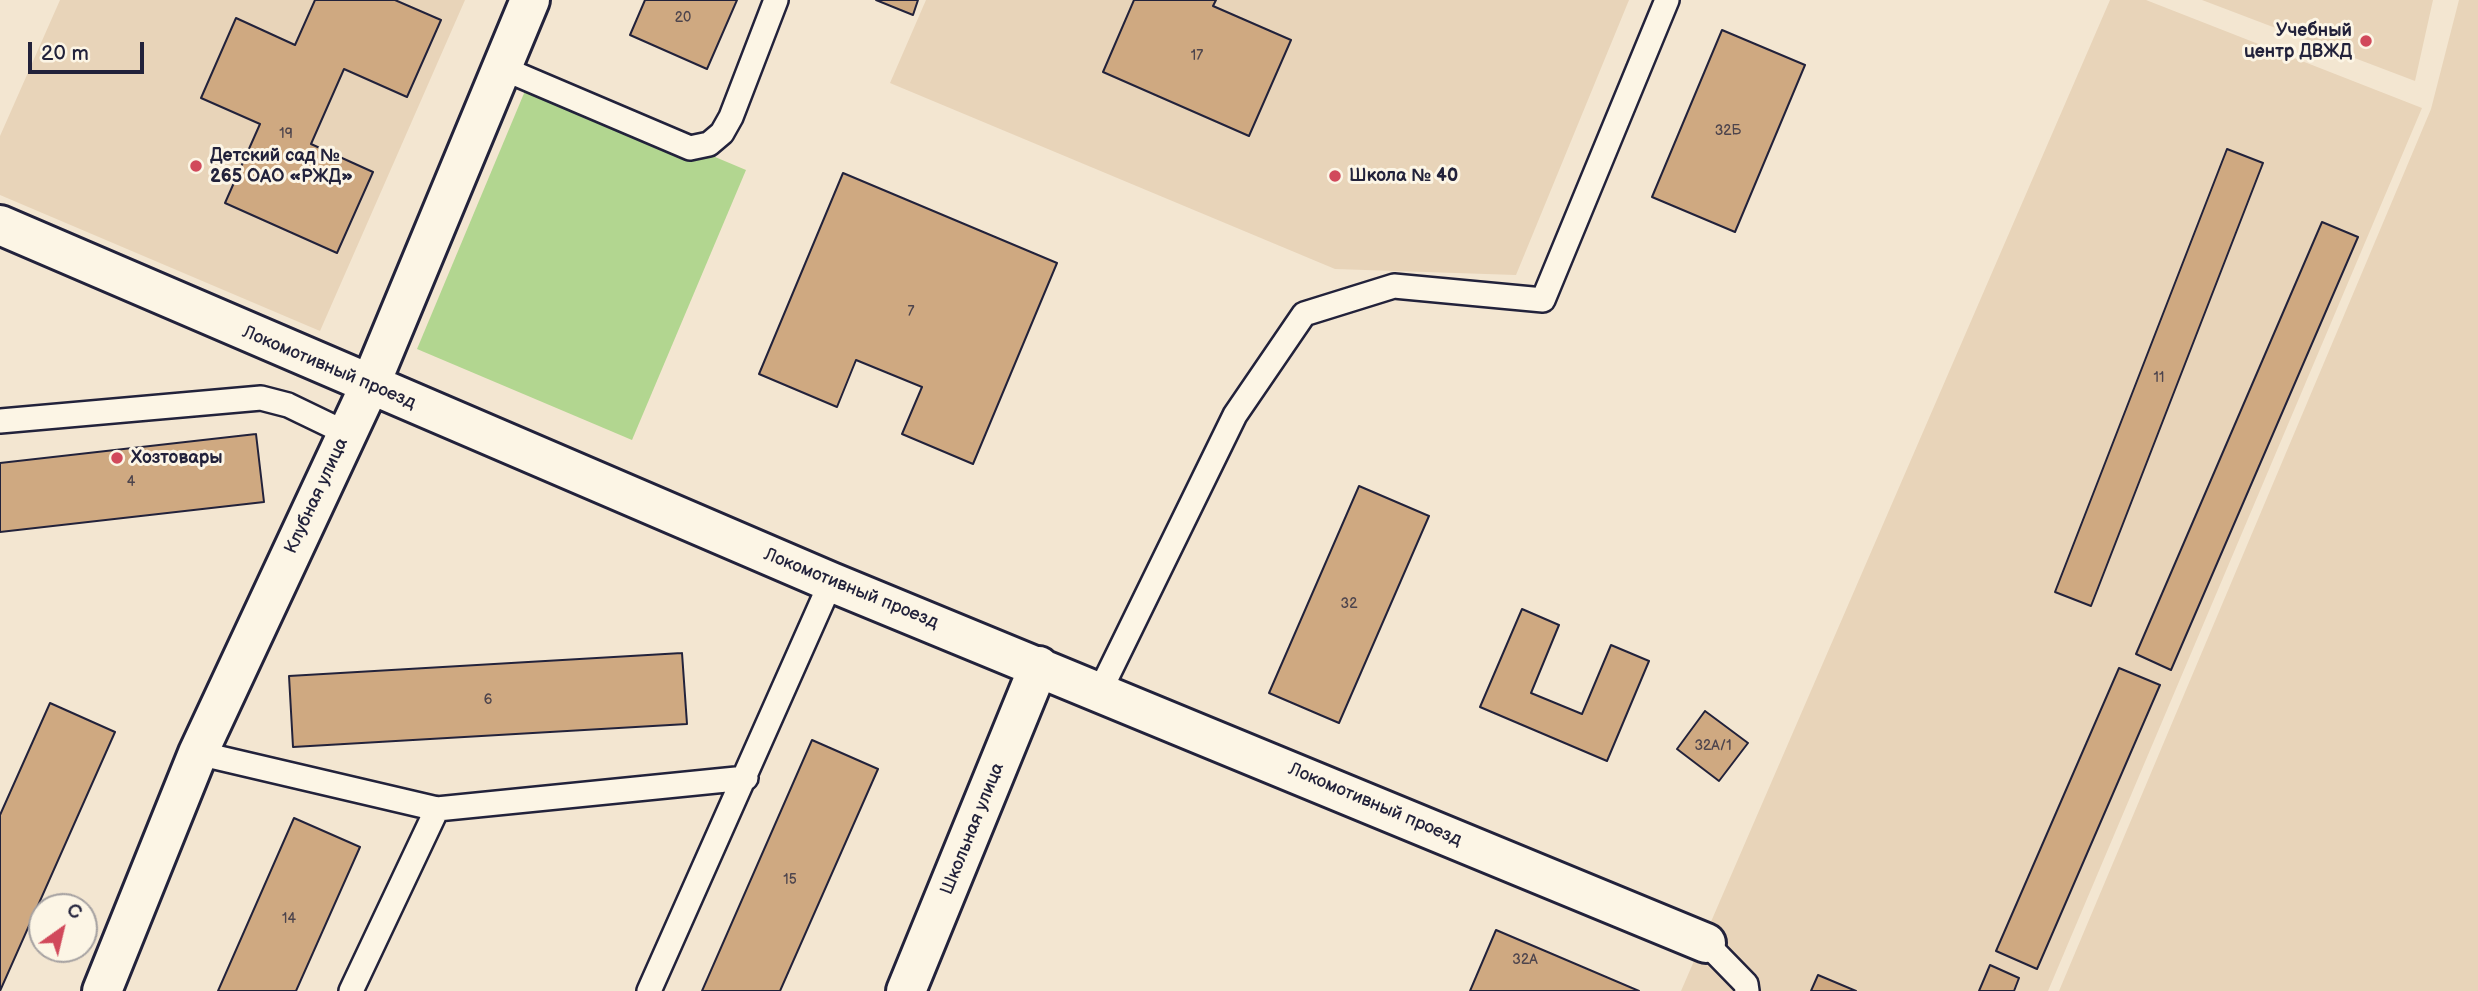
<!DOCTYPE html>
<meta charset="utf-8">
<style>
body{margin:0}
#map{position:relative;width:2478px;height:991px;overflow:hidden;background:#f3e6d1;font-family:"Balsamiq Sans",sans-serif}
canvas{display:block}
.north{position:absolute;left:28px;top:893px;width:70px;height:70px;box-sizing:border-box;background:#fcf5e5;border:2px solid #a5a1a1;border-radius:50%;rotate:34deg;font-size:19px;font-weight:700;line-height:28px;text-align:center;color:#22223b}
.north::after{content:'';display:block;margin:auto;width:24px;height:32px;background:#d1495b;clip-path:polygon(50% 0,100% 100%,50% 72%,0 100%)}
.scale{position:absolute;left:28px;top:42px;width:116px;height:32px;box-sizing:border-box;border:4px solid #22223b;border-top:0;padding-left:9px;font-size:21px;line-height:24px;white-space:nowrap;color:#22223b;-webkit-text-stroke:5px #fcf5e5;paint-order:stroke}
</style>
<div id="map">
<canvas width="2478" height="991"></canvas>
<div class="north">С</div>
<div class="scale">20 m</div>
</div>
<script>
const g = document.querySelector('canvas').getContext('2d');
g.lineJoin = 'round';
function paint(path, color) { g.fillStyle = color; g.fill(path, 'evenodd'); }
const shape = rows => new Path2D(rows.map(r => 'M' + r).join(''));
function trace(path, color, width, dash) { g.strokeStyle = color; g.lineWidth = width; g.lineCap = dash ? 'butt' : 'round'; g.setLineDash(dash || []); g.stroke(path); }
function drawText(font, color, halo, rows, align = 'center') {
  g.font = font + ' "Balsamiq Sans",sans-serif'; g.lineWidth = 6; g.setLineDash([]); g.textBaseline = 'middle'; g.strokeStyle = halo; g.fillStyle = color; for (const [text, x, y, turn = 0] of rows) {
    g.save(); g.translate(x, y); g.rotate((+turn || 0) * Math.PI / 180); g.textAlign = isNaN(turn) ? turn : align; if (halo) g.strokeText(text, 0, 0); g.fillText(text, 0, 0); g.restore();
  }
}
paint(shape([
 [60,0,465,0,320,331,0,195,0,136],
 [926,0,1629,0,1516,275,1335,269,890,83],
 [2110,0,2146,0,2422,108,2048,991,1681,991],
 [2202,0,2433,0,2415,81],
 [2459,0,2478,0,2478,991,2059,991,2431,109]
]), '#e8d4b9');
paint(shape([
 [530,79,746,170,632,440,417,349]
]), '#b2d690');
const building = shape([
 [315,0,395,0,441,20,407,97,344,69,311,144,373,172,337,253,225,203,260,124,201,98,236,18,295,45,315,0],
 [645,0,737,0,707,69,630,35,645,0],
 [876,0,918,0,913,15,876,0],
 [1134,0,1216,0,1213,6,1291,40,1249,136,1103,72,1134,0],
 [1722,30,1805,65,1735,232,1652,197,1722,30],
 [2227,149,2263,163,2091,606,2055,592,2227,149],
 [843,173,1057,263,973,464,902,434,922,387,856,360,837,407,759,374,843,173],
 [2322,222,2358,237,2171,670,2136,654,2322,222],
 [256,434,264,502,0,532,0,463,256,434],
 [1359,486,1429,516,1339,723,1269,693,1359,486],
 [1522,609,1559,625,1531,693,1582,714,1611,645,1649,661,1607,761,1480,707,1522,609],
 [682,653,687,724,293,747,289,676,682,653],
 [2119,668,2160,685,2037,969,1996,951,2119,668],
 [50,703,115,732,0,991,0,815,50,703],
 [1705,711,1748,743,1719,781,1677,749,1705,711],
 [812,740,878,769,780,991,702,991,812,740],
 [294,818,360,847,296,991,218,991,294,818],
 [1496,930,1639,991,1470,991,1496,930],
 [1990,965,2019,978,2014,991,1979,991,1990,965],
 [1818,975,1856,991,1811,991,1818,975]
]);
paint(building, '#cfa981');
trace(building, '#22223b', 2);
const lane = shape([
 [502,68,690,148,709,144,722,133,731,117,776,0],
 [0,421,261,398,288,405,346,433],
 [1100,691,1235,415,1304,314,1394,286,1543,300,1667,0],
 [198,753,437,809,746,778],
 [1706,943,1746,984,1747,991],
 [351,991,437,809],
 [649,991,831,582]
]);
const street = shape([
 [0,225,831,582,1706,943],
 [102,991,198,753,370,385,530,0],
 [906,991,1039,666]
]);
trace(lane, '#22223b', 28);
trace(street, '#22223b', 44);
trace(lane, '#fcf5e5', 23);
trace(street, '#fcf5e5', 38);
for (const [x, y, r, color] of [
 [2366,41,7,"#d1495b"],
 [196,166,7,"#d1495b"],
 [1335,176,7,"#d1495b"],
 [117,458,7,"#d1495b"]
]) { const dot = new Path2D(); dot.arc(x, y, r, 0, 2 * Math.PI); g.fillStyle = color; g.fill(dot); trace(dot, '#fcf5e5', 2.5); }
drawText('14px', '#4d444c', null, [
 ["20",683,18],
 ["17",1197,56],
 ["32Б",1728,131],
 ["19",286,134],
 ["7",911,312],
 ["11",2159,378],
 ["4",131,482],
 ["32",1349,604],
 ["6",488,700],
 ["32А/1",1713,746],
 ["15",790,880],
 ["14",289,919],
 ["32А",1525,960]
]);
drawText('bold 18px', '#22223b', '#fcf5e5', [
 ["Учебный",2352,31,"right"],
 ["центр ДВЖД",2352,52,"right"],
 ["Детский сад №",210,156],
 ["265 ОАО «РЖД»",210,177],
 ["Школа № 40",1349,176],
 ["Хозтовары",131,458]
], 'left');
drawText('18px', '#22223b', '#fcf5e5', [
 ["Локомотивный проезд",329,368,23],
 ["Клубная улица",317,496,-65],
 ["Локомотивный проезд",851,589,22],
 ["Локомотивный проезд",1375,805,23],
 ["Школьная улица",973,829,-68]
]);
</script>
